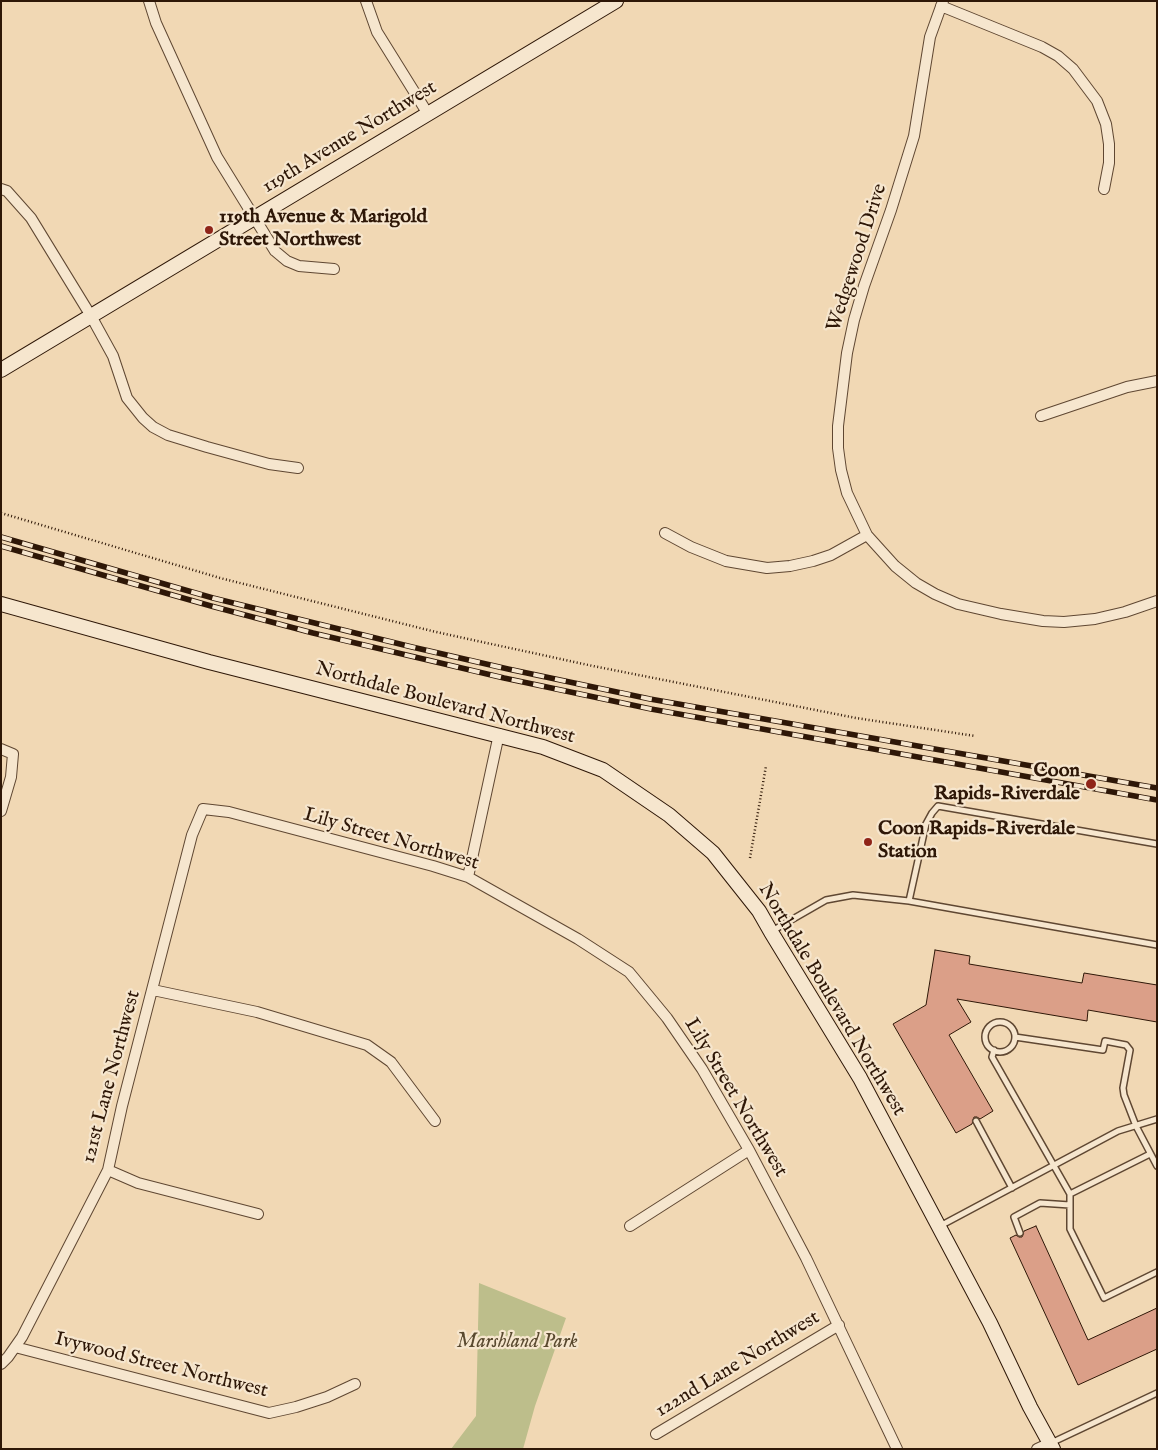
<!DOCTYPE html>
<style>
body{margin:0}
#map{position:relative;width:1158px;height:1450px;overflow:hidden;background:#f1d8b4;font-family:"IM FELL English",serif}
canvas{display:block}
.frame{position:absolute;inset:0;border:2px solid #2e1707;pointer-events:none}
</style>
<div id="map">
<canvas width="1158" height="1450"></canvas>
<div class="frame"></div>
</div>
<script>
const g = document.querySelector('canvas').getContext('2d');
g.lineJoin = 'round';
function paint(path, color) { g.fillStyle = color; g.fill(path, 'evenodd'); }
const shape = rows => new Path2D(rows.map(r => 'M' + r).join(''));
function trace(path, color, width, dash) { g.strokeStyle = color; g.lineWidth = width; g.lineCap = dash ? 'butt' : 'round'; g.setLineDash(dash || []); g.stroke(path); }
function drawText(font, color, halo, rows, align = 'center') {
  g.font = font + ' "IM FELL English",serif'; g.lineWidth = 4.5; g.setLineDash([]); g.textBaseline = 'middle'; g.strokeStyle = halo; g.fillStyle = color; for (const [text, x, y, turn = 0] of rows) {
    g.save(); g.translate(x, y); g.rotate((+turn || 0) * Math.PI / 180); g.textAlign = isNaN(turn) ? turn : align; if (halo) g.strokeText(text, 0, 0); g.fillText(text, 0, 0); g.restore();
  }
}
paint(shape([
 [479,1283,566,1318,535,1406,523,1449,451,1449,476,1416]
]), '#bdbe8b');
const building = shape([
 [935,950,970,956,969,964,1082,983,1084,973,1157,985,1157,1022,1088,1010,1087,1021,957,999,971,1022,949,1035,993,1111,980,1119,977,1117,974,1117,972,1124,956,1133,893,1024,926,1005,935,950],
 [1036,1226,1088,1340,1157,1308,1157,1349,1078,1385,1010,1238,1016,1235,1019,1237,1022,1237,1024,1231,1036,1226]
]);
paint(building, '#db9f88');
trace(building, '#2e1707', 1);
const lane = shape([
 [909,901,926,824,932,813,938,806,1157,844],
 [772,931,826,900,853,895,909,901,1157,945],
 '985 1037a15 15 0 1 1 30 0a15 15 0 1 1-30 0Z',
 [1015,1037,1103,1050,1105,1041,1126,1045,1130,1050,1123,1088,1124,1095,1136,1126,1157,1166],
 [994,1050,992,1057,1070,1194,1070,1229,1104,1298,1157,1272],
 [976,1121,1012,1188],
 [1070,1194,1150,1154],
 [940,1226,1118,1131,1157,1119],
 [1020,1233,1014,1217,1040,1203,1070,1205],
 [1051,1443,1157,1393]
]);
const street = shape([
 [149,1,156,23,217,157,275,251,287,261,299,266,334,269],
 [366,1,377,32,428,114],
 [943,1,930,37,914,136,891,210,864,286,854,320,847,353,838,426,838,448,841,470,847,493,867,535,895,566,916,583,935,594,958,604,1001,614,1043,621,1064,622,1095,619,1125,612,1157,601],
 [941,6,1042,47,1058,56,1073,69,1097,101,1106,124,1109,144,1109,163,1104,189],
 [1,189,7,191,31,218,91,316,113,356,127,398,143,418,153,427,168,435,207,447,269,464,298,468],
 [1041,416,1127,387,1157,381],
 [665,533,691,547,726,561,767,568,790,566,813,561,831,555,867,535],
 [1,749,13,754,11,777,1,811],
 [468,877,499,734],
 [153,990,257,1012,367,1045,391,1062,435,1121],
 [108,1170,138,1183,258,1214],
 [630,1226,749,1150],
 [15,1347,269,1413,296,1407,327,1397,355,1384],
 [1,1364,8,1357,22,1337,108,1170,122,1106,192,835,203,809,229,812,433,866,468,877,578,939,629,972,667,1018,702,1069,749,1150,806,1258,897,1449],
 [656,1434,839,1325],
 [1037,1449,1050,1443]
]);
const secondary = shape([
 [1,370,616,1],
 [1,604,209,662,543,747,603,770,669,815,713,853,759,911,771,932,860,1078,990,1323,1030,1407,1053,1449]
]);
trace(lane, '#5f4732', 8);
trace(street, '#5f4732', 12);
trace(secondary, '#2e1707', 16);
trace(shape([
 [1,513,220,578,436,632,593,666,856,718,975,736],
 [750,858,766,766]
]), '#2e1707', 2.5, [1, 2.5]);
trace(lane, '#f6e6ce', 5);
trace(street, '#f6e6ce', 10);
trace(secondary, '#f6e6ce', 14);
const rail = shape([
 [1,537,213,598,412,647,508,669,650,699,1157,788],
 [1,546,211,606,313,633,504,678,651,709,1157,800]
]);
trace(rail, '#2e1707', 5.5);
trace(rail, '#f6e6ce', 4, [11]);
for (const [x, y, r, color] of [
 [209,230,5,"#8f2418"],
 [1091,784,6,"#8f2418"],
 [868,842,5,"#8f2418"]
]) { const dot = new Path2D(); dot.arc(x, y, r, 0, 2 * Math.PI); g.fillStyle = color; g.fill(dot); trace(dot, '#f6e6ce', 2); }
drawText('20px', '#2e1707', '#f6e6ce', [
 ["119th Avenue Northwest",350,138,-31],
 ["Wedgewood Drive",858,258,-72],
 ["Northdale Boulevard Northwest",445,704,15],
 ["Lily Street Northwest",391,840,16],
 ["Northdale Boulevard Northwest",831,1000,59],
 ["121st Lane Northwest",112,1077,-75],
 ["Lily Street Northwest",735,1098,59],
 ["122nd Lane Northwest",738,1365,-31],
 ["Ivywood Street Northwest",161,1366,14]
]);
drawText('bold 20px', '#2e1707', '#f6e6ce', [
 ["119th Avenue & Marigold",219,218],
 ["Street Northwest",219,241],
 ["Coon",1080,772,"right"],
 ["Rapids-Riverdale",1080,795,"right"],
 ["Coon Rapids-Riverdale",878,830],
 ["Station",878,853]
], 'left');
drawText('italic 20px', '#59492f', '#f6e6ce', [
 ["Marshland Park",517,1343]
]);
</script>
